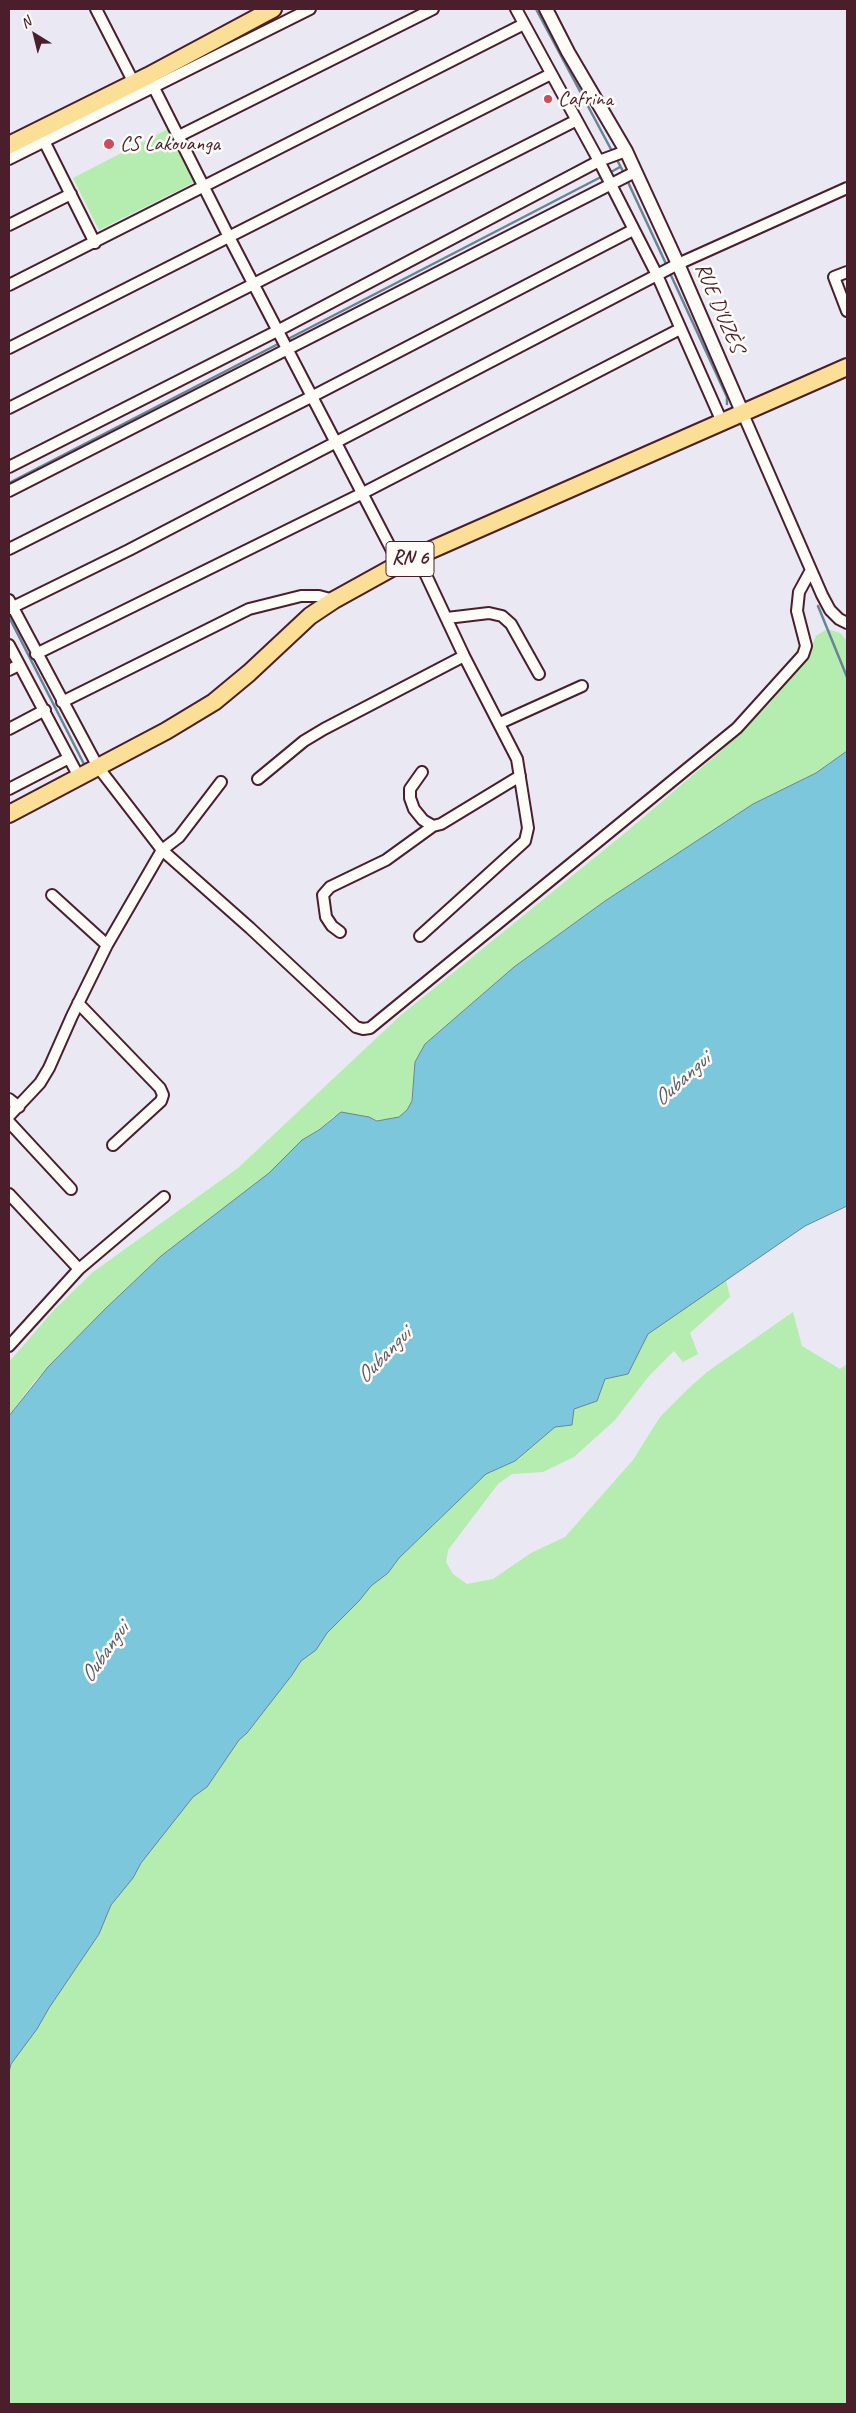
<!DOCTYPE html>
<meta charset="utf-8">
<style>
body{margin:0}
#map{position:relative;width:856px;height:2413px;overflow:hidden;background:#eae8f3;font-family:Caveat,sans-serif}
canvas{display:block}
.frame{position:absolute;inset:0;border:10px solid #4a1f2b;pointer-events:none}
.north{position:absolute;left:10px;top:10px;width:50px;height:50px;-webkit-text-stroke:4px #fdfcf7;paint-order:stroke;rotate:324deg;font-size:14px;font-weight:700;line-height:20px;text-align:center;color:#4a1f2b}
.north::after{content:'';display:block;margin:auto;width:18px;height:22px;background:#4a1f2b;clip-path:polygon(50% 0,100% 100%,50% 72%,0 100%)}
</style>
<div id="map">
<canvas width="856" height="2413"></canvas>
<div class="frame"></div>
<div class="north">N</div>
</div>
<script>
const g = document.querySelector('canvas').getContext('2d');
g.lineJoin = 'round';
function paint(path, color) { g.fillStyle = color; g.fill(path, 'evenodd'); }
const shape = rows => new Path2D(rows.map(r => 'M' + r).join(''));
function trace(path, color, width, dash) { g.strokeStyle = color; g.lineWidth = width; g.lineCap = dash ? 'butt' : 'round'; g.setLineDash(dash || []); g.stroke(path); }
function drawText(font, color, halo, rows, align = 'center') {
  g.font = font + ' Caveat,sans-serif'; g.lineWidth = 5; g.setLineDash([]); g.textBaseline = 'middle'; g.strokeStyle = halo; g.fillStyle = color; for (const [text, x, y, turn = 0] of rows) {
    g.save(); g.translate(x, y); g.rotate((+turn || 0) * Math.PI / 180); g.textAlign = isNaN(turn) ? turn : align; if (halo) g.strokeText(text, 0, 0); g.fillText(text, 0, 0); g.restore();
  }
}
paint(shape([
 [170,128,197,181,99,230,73,178],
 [827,629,840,633,847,641,847,751,816,773,753,804,605,901,514,967,425,1044,415,1062,412,1101,407,1110,399,1117,383,1121,359,1115,334,1116,319,1130,302,1140,269,1173,161,1256,104,1310,34,1382,9,1416,9,1362,54,1310,93,1272,238,1168,400,1016,631,828,721,751,770,703,805,661,816,636],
 [726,1280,730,1297,690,1333,698,1354,683,1362,674,1351,649,1376,615,1420,574,1457,543,1472,512,1474,498,1484,448,1550,446,1562,453,1574,467,1584,493,1579,531,1553,565,1537,633,1460,660,1417,688,1389,707,1372,793,1312,802,1346,840,1369,847,1364,847,2404,9,2404,9,2072,11,2064,37,2029,49,2008,99,1934,111,1905,166,1829,193,1797,207,1787,239,1740,247,1733,292,1675,301,1661,316,1650,327,1633,359,1601,371,1586,388,1573,399,1558,486,1474,515,1461,555,1427,572,1425,574,1409,597,1401,605,1379,628,1374,648,1334]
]), '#b5ecaf');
const water = shape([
 [847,751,847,1206,805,1226,648,1334,628,1374,605,1379,597,1401,574,1409,572,1425,555,1427,515,1461,486,1474,399,1558,388,1573,371,1586,359,1601,327,1633,316,1650,301,1661,292,1675,247,1733,239,1740,207,1787,193,1797,141,1863,133,1878,111,1905,99,1934,49,2008,37,2029,11,2064,9,2072,9,1416,48,1367,104,1310,161,1256,269,1173,302,1140,319,1130,341,1112,369,1117,377,1121,399,1117,407,1110,412,1101,415,1062,425,1044,514,967,605,901,753,804,816,773,847,751]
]);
paint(water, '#7dc7dd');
trace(water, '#698496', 1);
trace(shape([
 [536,9,613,153],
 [616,158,625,175],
 [611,172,620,167],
 [627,180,667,266],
 [669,271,727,397,727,404],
 [290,338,599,178],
 [9,483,280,343],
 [818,606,847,677],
 [9,617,85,766]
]), '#698496', 2.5);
const minor = shape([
 [96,9,134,83],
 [516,9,599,161,657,275,722,422],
 [148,76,229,237,399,564],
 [179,136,433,9],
 [44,141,95,243],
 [9,159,310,9],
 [9,225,71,194],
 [847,272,834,277,847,311],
 [9,285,524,24],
 [9,348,551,74],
 [9,408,575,121],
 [743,414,822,595,830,610,839,619,847,623],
 [9,467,279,330,599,161,626,151],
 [9,491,635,172],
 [9,549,313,396,633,230],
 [417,556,464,656,517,759,528,828,525,841,420,936],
 [9,600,98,767,162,850,250,928,356,1027,363,1029,370,1028,737,728,803,655,806,646,797,611,799,592,811,570],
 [9,609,129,550,678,264,847,188],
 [447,618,489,613,502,616,511,624,539,674],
 [9,645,79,777],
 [36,654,363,493,680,329],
 [9,670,19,665],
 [62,702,249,609,301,596,319,596,334,600],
 [500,723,582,686],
 [9,729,45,710],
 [422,772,410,789,410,798,414,809,423,820,433,826,441,824,520,776],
 [258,779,304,741,324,729,464,656],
 [9,789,69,758],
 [52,895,107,945],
 [340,932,332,926,326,917,323,895,330,887,386,860,433,826],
 [78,1003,160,1088,163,1095,161,1101,113,1145],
 [9,1099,19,1107],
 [9,1116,40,1083,49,1068,72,1016,107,945,162,850,179,837,221,782],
 [9,1122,71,1189],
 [9,1194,79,1269],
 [9,1346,79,1269,164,1197]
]);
const tertiary = shape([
 [546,9,568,52,626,151,678,264,743,414]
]);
const primary = shape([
 [9,145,148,76,273,9],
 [9,814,166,731,214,702,249,673,310,616,334,600,399,564,847,367]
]);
trace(minor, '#4a1f2b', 14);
trace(tertiary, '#4a1f2b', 16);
trace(primary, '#4a1f2b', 20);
trace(minor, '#fdfcf7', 10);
trace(tertiary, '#fdfcf7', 12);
trace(primary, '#fbdf96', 16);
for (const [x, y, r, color] of [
 [548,99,5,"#d1495b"],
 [109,144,6,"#d1495b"]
]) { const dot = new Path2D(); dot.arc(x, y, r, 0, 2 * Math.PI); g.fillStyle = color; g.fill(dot); trace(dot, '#fdfcf7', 2); }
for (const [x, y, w] of [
 [410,559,48]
]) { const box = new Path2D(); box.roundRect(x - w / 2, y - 17.5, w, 35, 4); g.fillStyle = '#fdfcf7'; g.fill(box); trace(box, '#4a1f2b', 1); }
drawText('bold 20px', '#4a1f2b', null, [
 ["RN 6",410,559]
]);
drawText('21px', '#4a1f2b', '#fdfcf7', [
 ["Cafrina",558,99],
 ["CS Lakouanga",120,144]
], 'left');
drawText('21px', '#4a1f2b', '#fdfcf7', [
 ["RUE D'UZÈS",719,308,67]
]);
drawText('italic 22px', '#5c5a69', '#fdfcf7', [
 ["Oubangui",682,1080,-42],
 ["Oubangui",384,1356,-46],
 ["Oubangui",105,1653,-55]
]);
</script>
